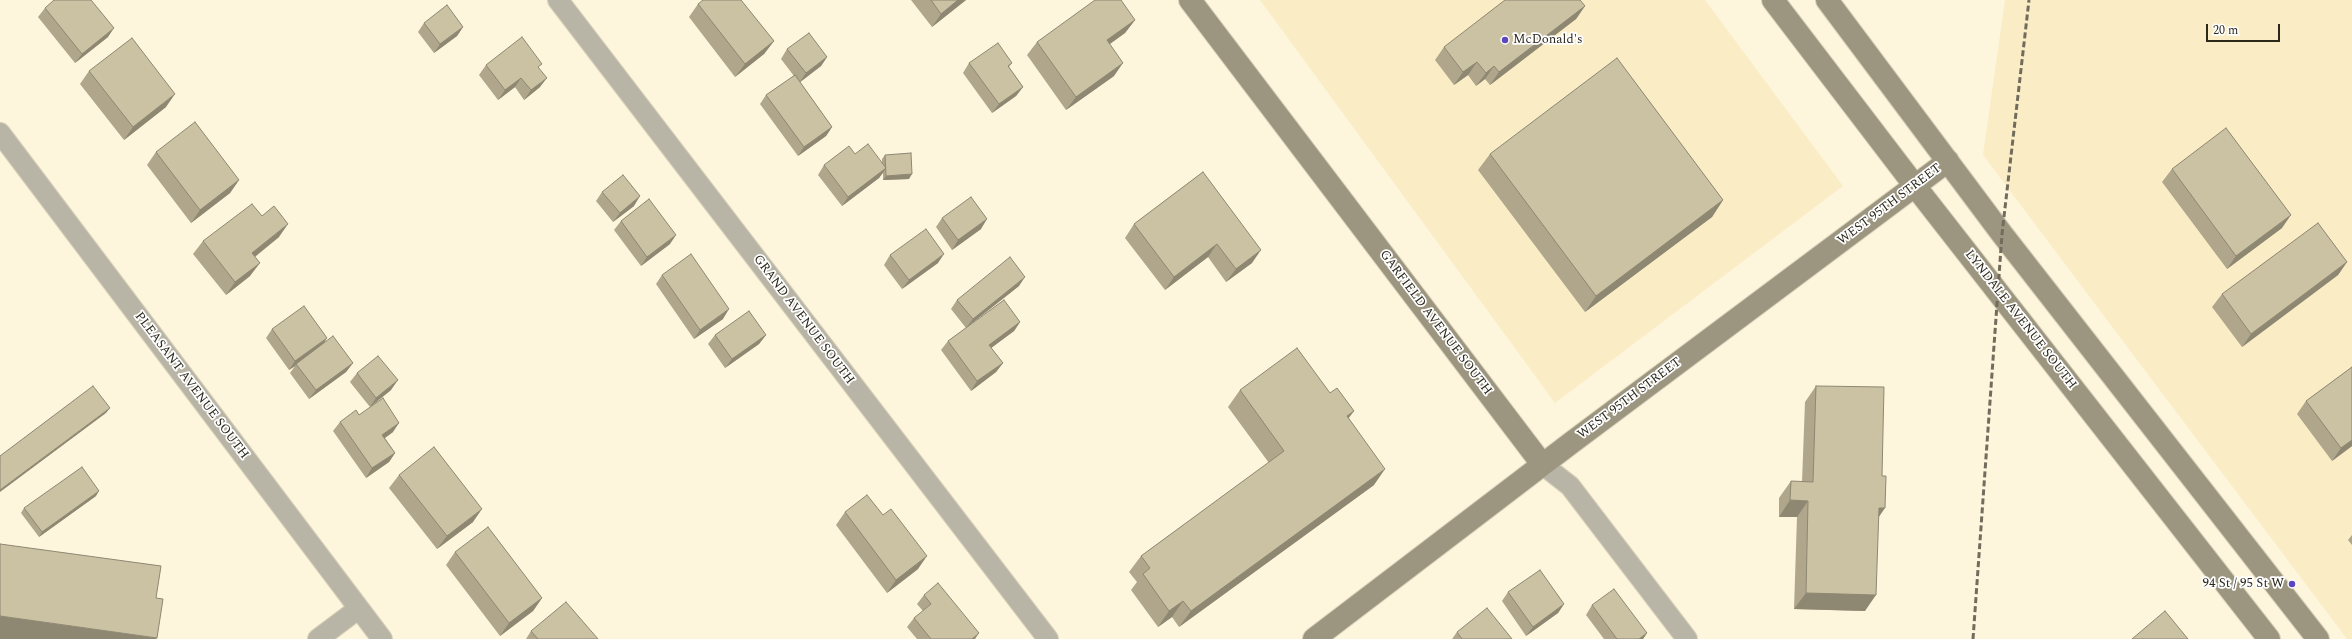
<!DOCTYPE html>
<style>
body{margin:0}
#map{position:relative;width:2352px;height:639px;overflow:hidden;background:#fdf5dc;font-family:Spectral,serif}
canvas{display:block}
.scale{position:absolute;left:2206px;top:24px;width:74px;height:18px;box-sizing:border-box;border:2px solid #2c281c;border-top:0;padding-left:5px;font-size:12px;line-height:14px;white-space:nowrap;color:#2c281c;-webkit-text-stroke:3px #fff;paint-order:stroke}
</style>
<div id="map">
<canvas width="2352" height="639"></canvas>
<div class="scale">20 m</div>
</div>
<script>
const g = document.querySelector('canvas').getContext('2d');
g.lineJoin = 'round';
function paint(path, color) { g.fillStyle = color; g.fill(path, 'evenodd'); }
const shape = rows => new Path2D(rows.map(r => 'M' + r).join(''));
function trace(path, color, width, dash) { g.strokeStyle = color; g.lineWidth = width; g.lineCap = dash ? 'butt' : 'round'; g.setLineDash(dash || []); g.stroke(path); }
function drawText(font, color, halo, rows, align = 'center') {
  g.font = font + ' Spectral,serif'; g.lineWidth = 3.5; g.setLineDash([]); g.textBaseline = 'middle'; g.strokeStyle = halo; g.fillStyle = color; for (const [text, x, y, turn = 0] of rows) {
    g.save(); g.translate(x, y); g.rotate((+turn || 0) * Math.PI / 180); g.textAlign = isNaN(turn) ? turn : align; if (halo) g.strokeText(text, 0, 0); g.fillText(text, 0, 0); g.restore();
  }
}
paint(shape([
 [1260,0,1705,0,1843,186,1555,403],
 [2005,0,2352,0,2352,639,2347,639,1983,155]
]), '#faedc6');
const street = shape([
 [558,0,1048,639],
 [0,133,382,639],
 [1542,464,1570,486,1687,639],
 [318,639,358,609]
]);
const secondary = shape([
 [1190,0,1542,464],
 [1773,0,1915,186,2269,639],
 [1827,0,2002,234,2318,639],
 [1314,639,1571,443,1948,161]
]);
trace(street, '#d7d0b9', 22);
trace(secondary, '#d7d0b9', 24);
trace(street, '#b9b5a6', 20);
trace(secondary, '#9c957f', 22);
trace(shape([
 [1973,639,2002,234,2029,0]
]), '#716c5c', 3, [6, 3]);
paint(shape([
 [911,0,966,0,932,27],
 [698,4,774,41,764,54,735,77,689,17],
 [1585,6,1576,19,1490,85,1485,79,1476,86,1468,75,1454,85,1435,60,1444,47],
 [45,8,108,37,75,63,38,17],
 [1135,20,1125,33,1110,44,1114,76,1066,110,1027,55,1037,42],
 [424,23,463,27,457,36,434,53,418,32],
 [787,49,827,57,821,66,800,82,832,127,826,136,798,156,760,104,766,95,794,76,781,59],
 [969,63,1012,63,1009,67,1023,87,1016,96,992,113,963,73],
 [486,65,539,68,540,87,524,100,515,87,498,100,479,75],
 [89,71,166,107,124,140,80,84],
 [156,152,239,180,230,193,191,223,147,165],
 [855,154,882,163,882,159,885,155,909,179,883,180,883,173,879,178,842,206,818,175,824,165],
 [1490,154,1723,200,1712,217,1585,312,1478,170],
 [2172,169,2282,228,2227,269,2162,182],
 [1203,172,1252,263,1226,282,1208,257,1165,290,1125,238,1134,224],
 [602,192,634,206,613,222,596,201],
 [942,218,981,229,952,250,936,227],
 [621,221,670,244,641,266,614,230],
 [279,237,255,257,250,276,226,295,193,254,203,241],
 [890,255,938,263,902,289,884,265],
 [2347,262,2338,275,2242,347,2212,307,2222,294],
 [662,275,723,319,694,339,656,284],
 [1019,286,969,325,1020,322,1014,331,991,348,1003,363,996,372,971,391,941,350,948,341,966,328,951,309,957,300],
 [272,329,323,344,353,363,346,372,309,399,290,373,295,366,289,370,266,338],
 [715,335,766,335,759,344,725,368,708,344],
 [2352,367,2352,446,2332,461,2297,414,2306,401],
 [357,373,391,390,370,407,350,382],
 [1816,386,1878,518,1865,611,1794,609,1797,517,1779,517,1779,498,1791,481,1802,482,1805,402],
 [1240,390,1330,393,1354,411,1348,418,1374,485,1179,627,1172,617,1158,627,1131,590,1137,582,1129,572,1141,556,1269,463,1228,407],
 [359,415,393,432,385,438,395,453,389,462,366,478,333,431,340,422],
 [399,475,473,522,437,549,389,488],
 [96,496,39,537,21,513,24,508],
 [845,512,883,515,918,569,887,593,836,525],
 [2352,535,2352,545,2348,540],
 [455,552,542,598,533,611,500,636,446,565],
 [1508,592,1564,604,1558,613,1526,636,1502,601],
 [924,595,975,639,917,639,907,627,914,618,923,611,917,604],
 [1592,605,1647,633,1643,639,1604,639,1586,615],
 [531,631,598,639,526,639],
 [1457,632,1512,639,1452,639]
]), '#afa68c');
paint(shape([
 [958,0,966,0,932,27,941,14],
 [1585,6,1576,19,1490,85,1499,72],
 [1135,20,1125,33,1097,53,1107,40],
 [463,27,457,36,434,53,440,44],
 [114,28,108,37,75,63,82,54],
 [774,41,764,54,735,77,745,64],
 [827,57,821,66,799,83,806,73],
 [1477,62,1468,75,1454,85,1463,72],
 [1123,63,1114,76,1066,110,1076,97],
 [1494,66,1485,79,1476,86,1486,73],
 [521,78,515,87,498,100,505,90],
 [547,78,540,87,524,100,531,90],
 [1023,87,1016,96,992,113,999,104],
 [175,94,166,107,124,140,133,127],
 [832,127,826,136,798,156,804,147],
 [886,168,879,178,842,206,848,197],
 [912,174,909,179,883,180,886,176],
 [239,180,230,193,191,223,200,210],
 [640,196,634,206,613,222,620,213],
 [1723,200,1712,217,1585,312,1596,296],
 [2291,215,2282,228,2227,269,2236,256],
 [987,219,981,229,952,250,958,240],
 [288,224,279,237,243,266,252,253],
 [676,235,670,244,641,266,647,257],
 [1217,244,1208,257,1165,290,1174,277],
 [1261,250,1252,263,1226,282,1236,269],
 [944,254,938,263,902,289,909,280],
 [2347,262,2338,275,2242,347,2251,334],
 [260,263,250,276,226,295,235,282],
 [1025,277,1019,286,966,328,973,319],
 [729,309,723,319,694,339,700,330],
 [1020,322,1014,331,983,354,989,345],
 [766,335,759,344,725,368,732,359],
 [327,338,321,348,296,364,295,366,289,370,295,361],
 [353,363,346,372,309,399,316,390],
 [1003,363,996,372,971,391,977,381],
 [398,380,391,390,370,407,376,398],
 [110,408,106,413,0,492,0,490],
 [1354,411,1342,427,1347,416],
 [399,423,393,432,376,444,382,435],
 [2352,440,2352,446,2332,461,2341,448],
 [395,453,389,462,366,478,372,468],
 [1385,469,1374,485,1179,627,1191,611],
 [99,491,96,496,39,537,42,532],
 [1790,500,1808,501,1797,517,1779,517],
 [1879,508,1885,508,1874,524],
 [482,509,473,522,437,549,447,536],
 [927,556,918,569,887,593,896,580],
 [1806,593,1876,595,1865,611,1794,609],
 [542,598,533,611,500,636,509,623],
 [1183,601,1172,617,1158,627,1169,611],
 [1564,604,1558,613,1526,636,1533,627],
 [0,616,157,638,156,639,0,639],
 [979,633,975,639,972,639],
 [1647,633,1643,639,1639,639]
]), '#8e8772');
const building = shape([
 [54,0,91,0,114,28,82,54,45,8,54,0],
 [703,0,741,0,774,41,745,64,698,4,703,0],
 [931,0,958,0,941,14,931,0],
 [1095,0,1121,0,1135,20,1107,40,1123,63,1076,97,1037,42,1095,0],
 [1505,0,1580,0,1585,6,1499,72,1494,66,1486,73,1477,62,1463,72,1444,47,1505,0],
 [447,5,463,27,440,44,424,23,447,5],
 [809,33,827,57,806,73,787,49,809,33],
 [522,37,542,64,538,67,547,78,531,90,521,78,505,90,486,65,522,37],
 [132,38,175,94,133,127,89,71,132,38],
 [998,43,1012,63,1008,66,1023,87,999,104,969,63,998,43],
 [1617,58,1723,200,1596,296,1490,154,1617,58],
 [795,75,832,127,804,147,766,95,795,75],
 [195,122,239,180,200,210,156,152,195,122],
 [2226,128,2291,215,2236,256,2172,169,2226,128],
 [868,144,886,168,848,197,824,165,849,146,855,154,868,144],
 [911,153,912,174,886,176,885,155,911,153],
 [1203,172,1261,250,1236,269,1217,244,1174,277,1134,224,1203,172],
 [623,175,640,196,620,213,602,192,623,175],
 [971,197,987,219,958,240,942,218,971,197],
 [649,199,676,235,647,257,621,221,649,199],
 [252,204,262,216,274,206,288,224,252,253,260,263,235,282,203,241,252,204],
 [2318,223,2347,262,2251,334,2222,294,2318,223],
 [926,229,944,254,909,280,890,255,926,229],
 [691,254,729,309,700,330,662,275,691,254],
 [1010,257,1025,277,973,319,957,300,1010,257],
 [1004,300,1020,322,989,345,1003,363,977,381,948,341,1004,300],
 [304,306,327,338,295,361,272,329,304,306],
 [749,311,766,335,732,359,715,335,749,311],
 [333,336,353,363,316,390,296,364,333,336],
 [1297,348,1330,393,1337,388,1354,411,1347,416,1385,469,1191,611,1183,601,1169,611,1143,574,1150,568,1141,556,1284,451,1240,390,1297,348],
 [378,356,398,380,376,398,357,373,378,356],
 [2352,367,2352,440,2341,448,2306,401,2352,367],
 [93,386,110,408,0,490,0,456,93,386],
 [1816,386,1884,387,1882,476,1886,476,1885,508,1879,508,1876,595,1806,593,1808,501,1790,500,1791,481,1813,482,1816,386],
 [383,398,399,423,382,435,395,453,372,468,340,422,356,410,359,415,383,398],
 [434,447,482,509,447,536,399,475,434,447],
 [82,467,99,491,42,532,24,508,82,467],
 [867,495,883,515,891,509,927,556,896,580,845,512,867,495],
 [488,527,542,598,509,623,455,552,488,527],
 [0,544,161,566,156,598,163,599,157,638,0,616,0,544],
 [1540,570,1564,604,1533,627,1508,592,1540,570],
 [938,583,979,633,972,639,931,639,914,618,931,604,924,595,938,583],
 [1614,589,1647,633,1639,639,1617,639,1592,605,1614,589],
 [566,602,598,639,538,639,531,631,566,602],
 [1487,608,1512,639,1462,639,1457,632,1487,608],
 [2165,611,2188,639,2132,639,2165,611]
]);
paint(building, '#cbc1a3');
trace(building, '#8e8772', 1);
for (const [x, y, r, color] of [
 [1505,40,4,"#5c45be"],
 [2292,584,4,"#5c45be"]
]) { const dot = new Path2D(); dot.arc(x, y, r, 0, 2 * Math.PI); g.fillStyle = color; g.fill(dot); trace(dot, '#fff', 1.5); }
drawText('13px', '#2c281c', '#fff', [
 ["McDonald's",1513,40],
 ["94 St / 95 St W",2284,584,"right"]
], 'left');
drawText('13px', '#2c281c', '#fff', [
 ["WEST 95TH STREET",1890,205,-37],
 ["GRAND AVENUE SOUTH",803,320,53],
 ["LYNDALE AVENUE SOUTH",2020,320,52],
 ["GARFIELD AVENUE SOUTH",1435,323,53],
 ["PLEASANT AVENUE SOUTH",191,386,53],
 ["WEST 95TH STREET",1630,399,-37]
]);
</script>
